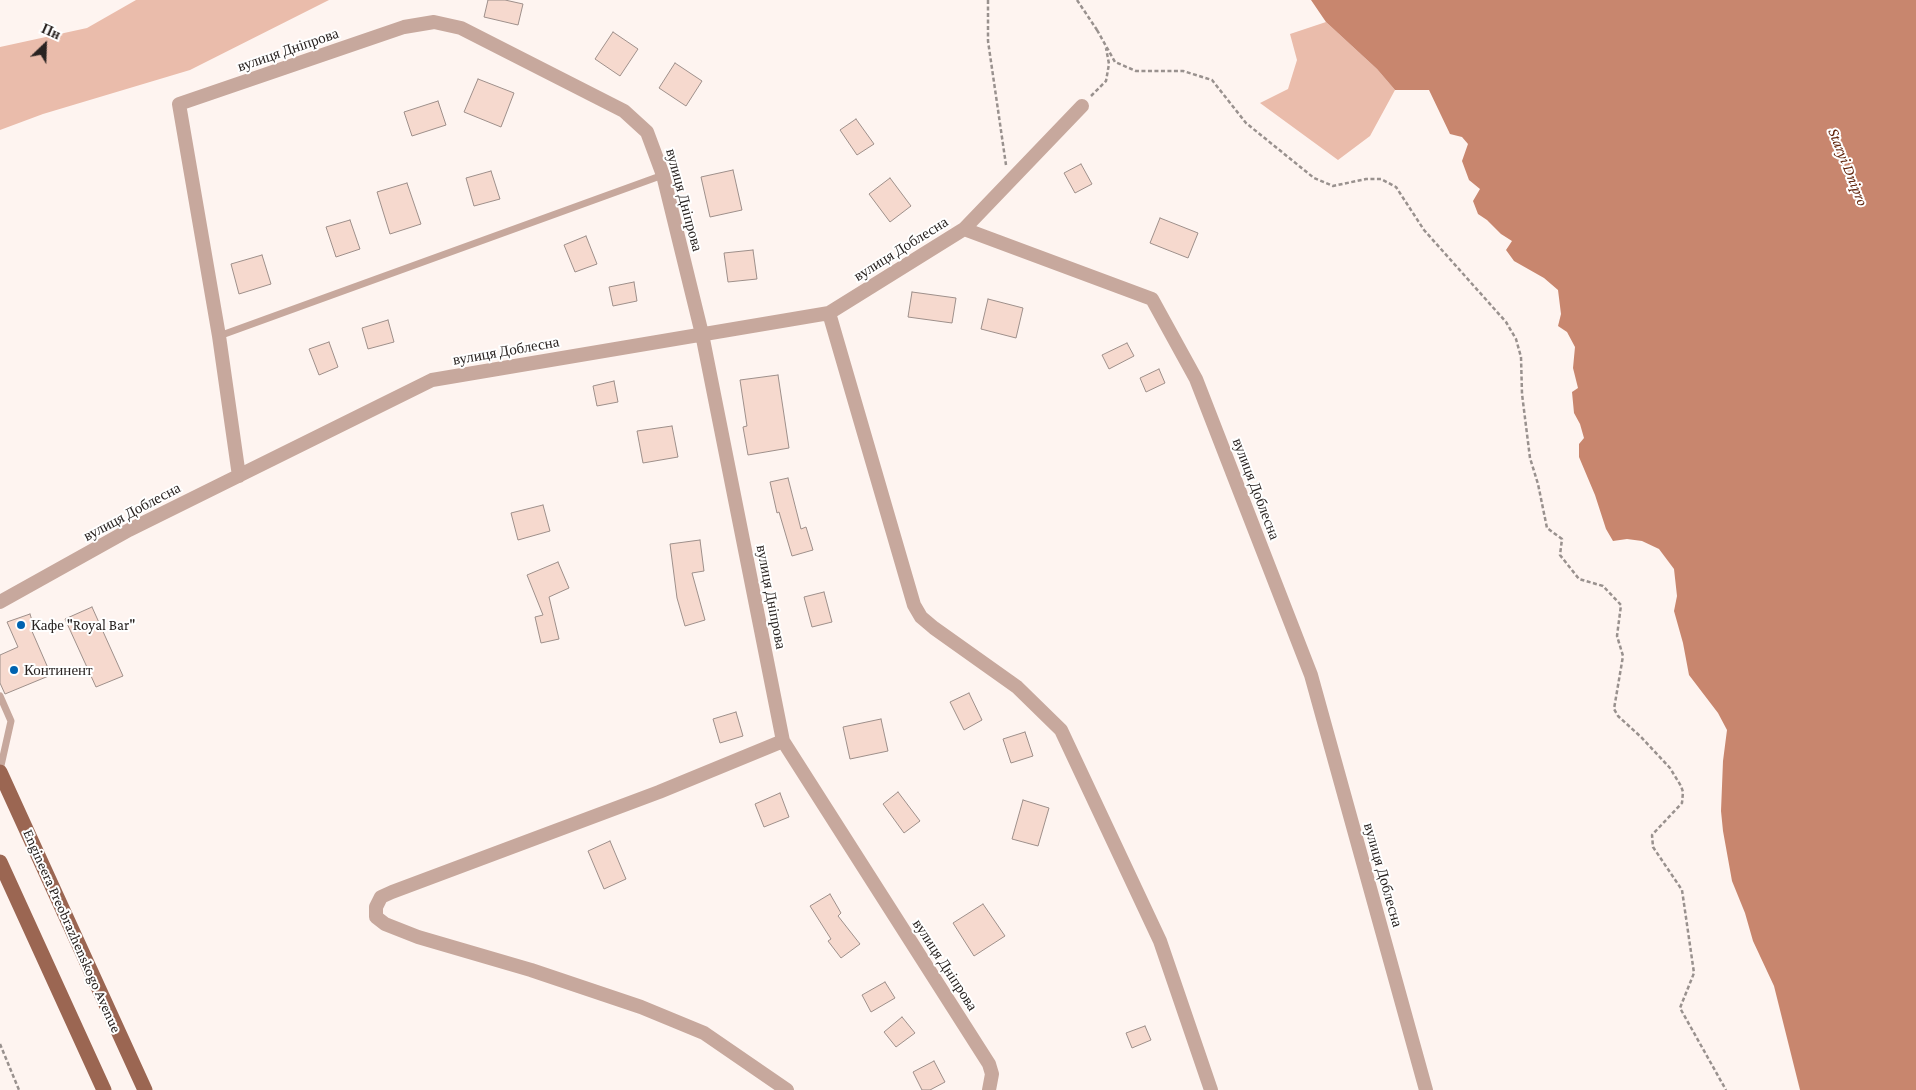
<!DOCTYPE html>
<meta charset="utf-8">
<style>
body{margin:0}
#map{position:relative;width:1916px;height:1090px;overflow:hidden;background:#fef4f0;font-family:"Crimson Pro",serif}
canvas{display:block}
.north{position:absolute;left:20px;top:20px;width:50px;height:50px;-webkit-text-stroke:4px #fff;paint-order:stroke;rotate:24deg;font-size:14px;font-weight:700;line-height:20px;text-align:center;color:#292321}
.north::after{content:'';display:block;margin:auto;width:18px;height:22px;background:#292321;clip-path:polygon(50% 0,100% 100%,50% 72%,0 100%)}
</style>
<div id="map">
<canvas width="1916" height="1090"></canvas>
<div class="north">Пн</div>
</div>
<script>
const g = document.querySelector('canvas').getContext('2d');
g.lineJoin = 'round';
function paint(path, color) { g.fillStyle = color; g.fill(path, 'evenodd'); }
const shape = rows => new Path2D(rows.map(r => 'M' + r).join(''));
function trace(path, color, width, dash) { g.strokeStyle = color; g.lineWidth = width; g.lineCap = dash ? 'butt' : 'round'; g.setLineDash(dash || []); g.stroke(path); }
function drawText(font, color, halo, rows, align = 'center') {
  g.font = font + ' "Crimson Pro",serif'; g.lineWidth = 4; g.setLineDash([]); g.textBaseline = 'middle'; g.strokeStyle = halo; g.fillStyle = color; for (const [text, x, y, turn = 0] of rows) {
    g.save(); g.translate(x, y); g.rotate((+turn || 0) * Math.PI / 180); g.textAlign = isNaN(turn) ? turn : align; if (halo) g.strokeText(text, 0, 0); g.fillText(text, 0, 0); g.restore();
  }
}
paint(shape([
 [136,0,329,0,190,70,43,114,0,130,0,47,87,28],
 [1326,22,1377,69,1395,90,1370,136,1338,160,1260,103,1288,89,1297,60,1290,34]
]), '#eabcab');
paint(shape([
 [1311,0,1916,0,1916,1090,1800,1090,1774,986,1753,941,1745,913,1732,881,1723,831,1721,811,1723,761,1727,730,1718,713,1689,675,1683,643,1674,611,1677,596,1674,569,1659,549,1642,541,1627,539,1613,541,1606,529,1595,495,1579,457,1579,444,1584,438,1580,424,1574,413,1572,392,1578,388,1573,368,1575,347,1567,332,1558,326,1561,314,1558,290,1544,278,1514,261,1506,250,1512,241,1501,234,1487,220,1478,214,1473,201,1480,189,1469,180,1462,161,1468,144,1462,137,1450,134,1429,90,1395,90,1377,69,1326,22]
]), '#c8866e');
const building = shape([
 [488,0,505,0,523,4,518,25,484,17,488,0],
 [613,32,638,49,620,76,595,59,613,32],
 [675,63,702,81,686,106,659,88,675,63],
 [478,79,514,93,501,127,464,112,478,79],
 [438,101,446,125,412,136,404,112,438,101],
 [856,119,874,144,857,155,840,130,856,119],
 [1081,164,1092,184,1075,193,1064,173,1081,164],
 [733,170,742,210,710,217,701,177,733,170],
 [491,171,500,199,474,206,466,178,491,171],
 [890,178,911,206,890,222,869,194,890,178],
 [407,183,421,224,390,234,377,192,407,183],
 [1160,218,1198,233,1188,258,1150,243,1160,218],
 [350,220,360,249,336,257,326,227,350,220],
 [586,236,597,264,575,272,564,245,586,236],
 [753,250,757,279,728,282,724,253,753,250],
 [262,255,271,284,239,294,231,264,262,255],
 [634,282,637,301,613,306,609,287,634,282],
 [912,292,956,298,952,323,908,317,912,292],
 [988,299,1023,308,1016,338,981,329,988,299],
 [388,320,394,342,368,349,362,328,388,320],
 [329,342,338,367,319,375,309,349,329,342],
 [1127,343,1134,356,1109,369,1102,355,1127,343],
 [1159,369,1165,383,1146,392,1140,378,1159,369],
 [778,375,789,448,748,455,743,427,747,426,740,380,778,375],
 [614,381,618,402,597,406,593,386,614,381],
 [672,426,678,457,643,463,637,431,672,426],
 [788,478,801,529,806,527,813,550,792,556,779,512,777,513,770,482,788,478],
 [543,505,550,531,518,540,511,513,543,505],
 [700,540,704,571,692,573,705,620,685,626,677,598,670,544,700,540],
 [558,562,569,588,549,597,559,639,541,643,535,617,543,615,527,575,558,562],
 [824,592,832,622,812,627,804,597,824,592],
 [92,607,123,676,96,687,65,619,92,607],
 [30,614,34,627,31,629,51,675,5,694,0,683,0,655,18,647,7,622,30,614],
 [969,693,982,720,964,730,950,702,969,693],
 [736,712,743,736,720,743,713,719,736,712],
 [881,719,888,751,850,759,843,727,881,719],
 [1025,732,1033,756,1011,763,1003,739,1025,732],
 [898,792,920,821,904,833,883,804,898,792],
 [780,793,789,817,764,827,755,804,780,793],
 [1023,800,1049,808,1038,846,1012,839,1023,800],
 [610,841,626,879,604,889,588,851,610,841],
 [830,894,841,913,838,916,860,944,841,958,828,941,831,939,810,906,830,894],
 [983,904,1005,936,974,956,953,923,983,904],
 [885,982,895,998,871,1012,862,995,885,982],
 [902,1017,915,1033,896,1047,884,1032,902,1017],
 [1145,1026,1151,1040,1132,1048,1126,1033,1145,1026],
 [934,1061,945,1082,930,1090,922,1090,913,1072,934,1061]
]);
paint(building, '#f6d9ce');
trace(building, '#9e8f8a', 1);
trace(shape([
 [988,0,988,41,1006,165],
 [1077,0,1097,30],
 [1097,30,1115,62,1136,71,1183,71,1212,80,1246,123,1314,178,1333,186,1366,179,1381,179,1396,187,1424,230,1506,322,1516,339,1521,357,1522,394,1530,458,1538,484,1547,528,1562,539,1560,555,1579,579,1603,586,1621,605,1617,636,1623,656,1614,709,1618,716,1641,737,1670,768,1681,786,1683,792,1682,803,1652,835,1653,847,1682,890,1694,973,1680,1008,1726,1090],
 [1091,96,1106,81,1109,64,1106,48],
 [0,1044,19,1090]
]), '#99918e', 2.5, [4, 2.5]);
trace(shape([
 [219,336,663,175],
 [0,696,11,721,0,770]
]), '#c7a89d', 7);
trace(shape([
 [964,229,1152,299,1196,379,1311,675,1426,1090],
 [829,313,914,605,921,617,934,628,1017,687,1061,730,1160,941,1211,1090],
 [239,476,219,336,179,104,404,27,434,22,461,28,624,111,647,132,663,175,702,334,783,741,989,1064,992,1074,989,1090],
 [0,602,129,530,432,380,829,313,964,229,1082,106],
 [783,741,659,792,392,892,381,897,376,907,376,917,385,924,418,937,531,970,641,1007,704,1033,787,1090]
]), '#c7a89d', 14);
trace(shape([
 [0,772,145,1090],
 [0,862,104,1090]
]), '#9b6652', 15);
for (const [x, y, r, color] of [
 [21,625,5,"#0063b0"],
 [14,670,5,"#0063b0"]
]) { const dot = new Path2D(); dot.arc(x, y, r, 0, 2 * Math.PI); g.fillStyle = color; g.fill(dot); trace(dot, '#fff', 2); }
drawText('15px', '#292321', '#fff', [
 ["вулиця Дніпрова",288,50,-19],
 ["вулиця Дніпрова",684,200,75],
 ["вулиця Доблесна",901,249,-32],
 ["вулиця Доблесна",506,351,-10],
 ["вулиця Доблесна",1256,489,69],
 ["вулиця Доблесна",132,512,-28],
 ["вулиця Дніпрова",771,597,79],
 ["вулиця Доблесна",1383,875,74],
 ["Engineera Preobrazhenskogo Avenue",72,931,66],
 ["вулиця Дніпрова",945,965,57]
]);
drawText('15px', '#292321', '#fff', [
 ["Кафе \"Royal Bar\"",31,625],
 ["Континент",24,670]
], 'left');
drawText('italic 16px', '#61240b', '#fff', [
 ["Staryi Dnipro",1848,167,68]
]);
</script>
